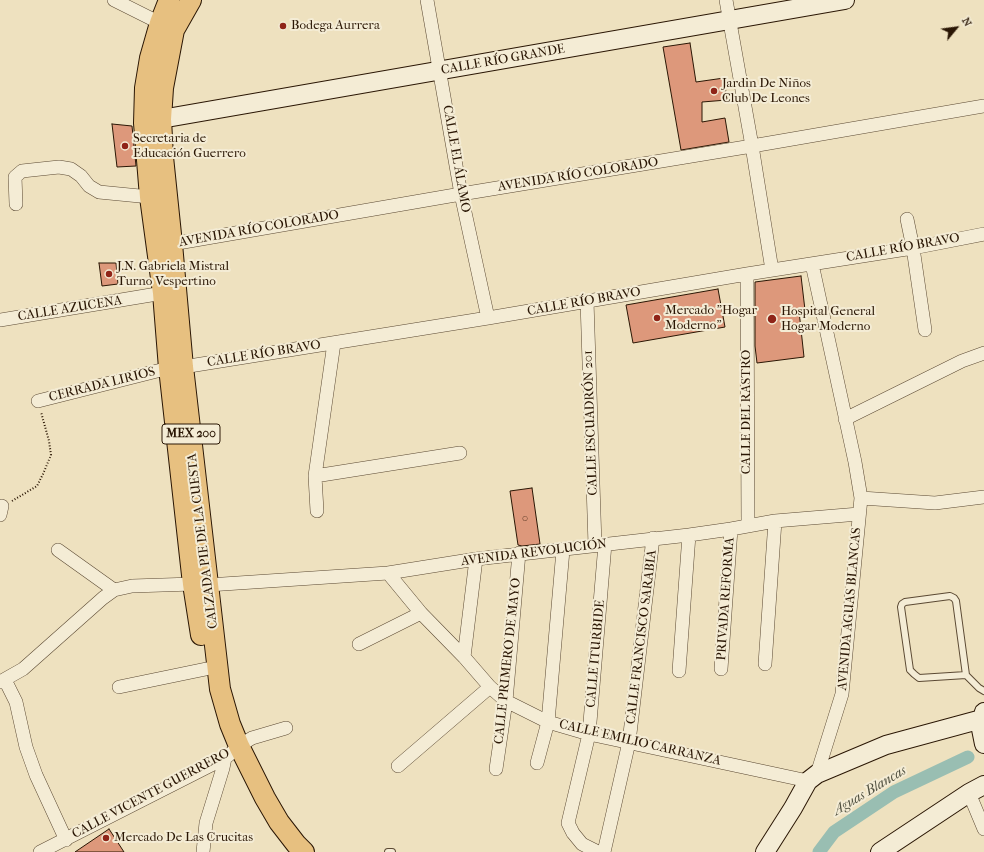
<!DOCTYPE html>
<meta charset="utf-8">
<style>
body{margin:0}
#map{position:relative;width:984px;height:852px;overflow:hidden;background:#eee1bf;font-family:"IM FELL French Canon",serif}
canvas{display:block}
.north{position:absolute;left:936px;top:8px;width:40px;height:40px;-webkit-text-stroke:3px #f4ecd5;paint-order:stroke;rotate:61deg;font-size:11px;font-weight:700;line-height:16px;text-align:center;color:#2a1604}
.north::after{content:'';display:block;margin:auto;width:14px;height:18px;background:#2a1604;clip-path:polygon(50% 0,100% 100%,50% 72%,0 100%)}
</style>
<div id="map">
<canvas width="984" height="852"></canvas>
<div class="north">N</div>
</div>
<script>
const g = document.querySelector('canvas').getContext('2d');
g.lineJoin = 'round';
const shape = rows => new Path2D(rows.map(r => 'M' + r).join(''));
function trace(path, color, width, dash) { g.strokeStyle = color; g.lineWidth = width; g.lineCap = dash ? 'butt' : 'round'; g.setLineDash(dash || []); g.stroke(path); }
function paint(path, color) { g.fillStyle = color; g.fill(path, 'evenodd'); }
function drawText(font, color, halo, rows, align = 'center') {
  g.font = font + ' "IM FELL French Canon",serif'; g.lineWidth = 4; g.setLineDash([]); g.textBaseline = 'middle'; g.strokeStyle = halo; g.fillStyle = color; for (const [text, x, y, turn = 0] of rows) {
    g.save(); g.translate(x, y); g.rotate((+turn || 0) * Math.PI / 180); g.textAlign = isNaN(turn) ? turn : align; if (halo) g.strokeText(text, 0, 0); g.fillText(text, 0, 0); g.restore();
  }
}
trace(shape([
 [819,852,834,832,894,792,968,757]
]), '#99beb2', 13);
const building = shape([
 [690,43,696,82,724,78,727,100,702,102,702,122,725,118,729,142,681,150,663,47,690,43],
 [112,124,132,126,136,166,117,167,112,124],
 [99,263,116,263,118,284,102,286,99,263],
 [801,276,805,310,799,311,804,357,757,363,755,346,755,282,801,276],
 [718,289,725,327,633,343,626,305,718,289],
 [532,488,540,544,522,546,518,545,510,491,532,488],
 [109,829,124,852,75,852,109,829]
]);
paint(building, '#dd987b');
trace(building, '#2a1604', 1);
const lane = shape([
 [966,675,919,678,914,674,910,670,901,607,902,604,905,602,950,596,954,598,956,601,966,675,979,688,984,691],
 [388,852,392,852]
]);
const street = shape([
 [114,0,166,26],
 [427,0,461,194,488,318],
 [726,0,752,146,772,270],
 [16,204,15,177,22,171,59,167,71,169,81,176,89,186,99,192,150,197],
 [907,219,913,248,925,330],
 [172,244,461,194,752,146,984,106],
 [812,264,855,462,861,498,842,694,817,774],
 [747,274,748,525],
 [587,301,595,545],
 [0,320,163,293],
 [183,367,488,318,747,274,913,248,984,234],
 [38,401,169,368],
 [845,419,962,361,984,353],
 [315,476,460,453],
 [861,498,935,503,984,497],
 [317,511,315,476,334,343],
 [0,515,2,506],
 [58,550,114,590],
 [388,573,421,613,464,657,490,687,506,701,548,722,589,734,808,781],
 [359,644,421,613],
 [464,657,476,559],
 [765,664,775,521],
 [721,669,731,529],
 [679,671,689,535],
 [5,680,16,702,26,747,36,775,66,840],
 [0,682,23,669,103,598,114,590,132,586,193,584,208,585,388,573,476,559,689,535,731,529,775,521,859,514],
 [119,687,206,669],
 [537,763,548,722,563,550],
 [398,766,490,687],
 [496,769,506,701,519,553],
 [969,793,984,829],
 [40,852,225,758,229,755,239,746,252,738,286,728],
 [203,852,206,823,223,768,225,758],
 [598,852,582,844,573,833,568,823,589,734,605,544],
 [604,852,629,742,653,538]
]);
const secondary = shape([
 [161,119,845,0],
 [984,712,982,719,981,729,984,744],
 [765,852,793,808,808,781,817,774,886,745,982,719],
 [880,852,969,793,984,785]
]);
const primary = shape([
 [169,0,160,23,150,58,145,88,144,123,150,197,163,293,169,368,193,584,201,635],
 [191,0,174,30,163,88,161,119,163,157,172,244,183,367,220,689,230,724,239,746,265,798,279,822,296,844,304,852]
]);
trace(lane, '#5b4933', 8);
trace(street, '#5b4933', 14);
trace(secondary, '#2a1604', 20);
trace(primary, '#2a1604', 22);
trace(shape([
 [12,501,37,486,43,474,51,455,49,441,41,412]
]), '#2a1604', 2, [1, 2]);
trace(lane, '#f4ecd5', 6);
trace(street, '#f4ecd5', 13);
trace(secondary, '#f4ecd5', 18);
trace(primary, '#e7c080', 20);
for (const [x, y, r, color] of [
 [283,26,4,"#8f2418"],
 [714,91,4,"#8f2418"],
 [125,146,4,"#8f2418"],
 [109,274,4,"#8f2418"],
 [657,318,4,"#8f2418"],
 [772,319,5,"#8f2418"],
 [106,838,4,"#8f2418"]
]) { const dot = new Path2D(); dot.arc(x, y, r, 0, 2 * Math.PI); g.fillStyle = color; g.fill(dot); trace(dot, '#f4ecd5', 1.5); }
drawText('11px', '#573622', null, [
 ["0",525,518]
]);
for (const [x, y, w] of [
 [191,434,58]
]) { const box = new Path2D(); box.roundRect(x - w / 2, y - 10, w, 20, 3); g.fillStyle = '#f4ecd5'; g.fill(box); trace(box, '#2a1604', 1); }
drawText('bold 12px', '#2a1604', null, [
 ["MEX 200",191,434]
]);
drawText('13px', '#2a1604', '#f4ecd5', [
 ["Bodega Aurrera",291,26],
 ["Jardin De Niños",722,84],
 ["Club De Leones",722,99],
 ["Secretaria de",133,139],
 ["Educación Guerrero",133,154],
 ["J.N. Gabriela Mistral",117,267],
 ["Turno Vespertino",117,282],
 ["Mercado \"Hogar",665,311],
 ["Moderno\"",665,326],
 ["Hospital General",781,312],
 ["Hogar Moderno",781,327],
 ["Mercado De Las Crucitas",114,838]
], 'left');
drawText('13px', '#2a1604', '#f4ecd5', [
 ["CALLE RÍO GRANDE",503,60,-10],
 ["CALLE EL ÁLAMO",456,159,80],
 ["AVENIDA RÍO COLORADO",578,175,-9],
 ["AVENIDA RÍO COLORADO",259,229,-10],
 ["CALLE RÍO BRAVO",903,248,-10],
 ["CALLE RÍO BRAVO",584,302,-10],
 ["CALLE AZUCENA",70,309,-9],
 ["CALLE RÍO BRAVO",264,354,-9],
 ["CERRADA LIRIOS",102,385,-14],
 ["CALLE DEL RASTRO",747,412,-90],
 ["CALLE ESCUADRÓN 201",591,423,-92],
 ["CALZADA PIE DE LA CUESTA",203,541,-97],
 ["AVENIDA REVOLUCIÓN",534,553,-7],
 ["PRIVADA REFORMA",726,599,-86],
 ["AVENIDA AGUAS BLANCAS",850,609,-85],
 ["CALLE FRANCISCO SARABIA",642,637,-83],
 ["CALLE ITURBIDE",596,654,-85],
 ["CALLE PRIMERO DE MAYO",508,661,-84],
 ["CALLE EMILIO CARRANZA",640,743,13],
 ["CALLE VICENTE GUERRERO",151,794,-28]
]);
drawText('italic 14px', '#515141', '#f4ecd5', [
 ["Aguas Blancas",870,791,-31]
]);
</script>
